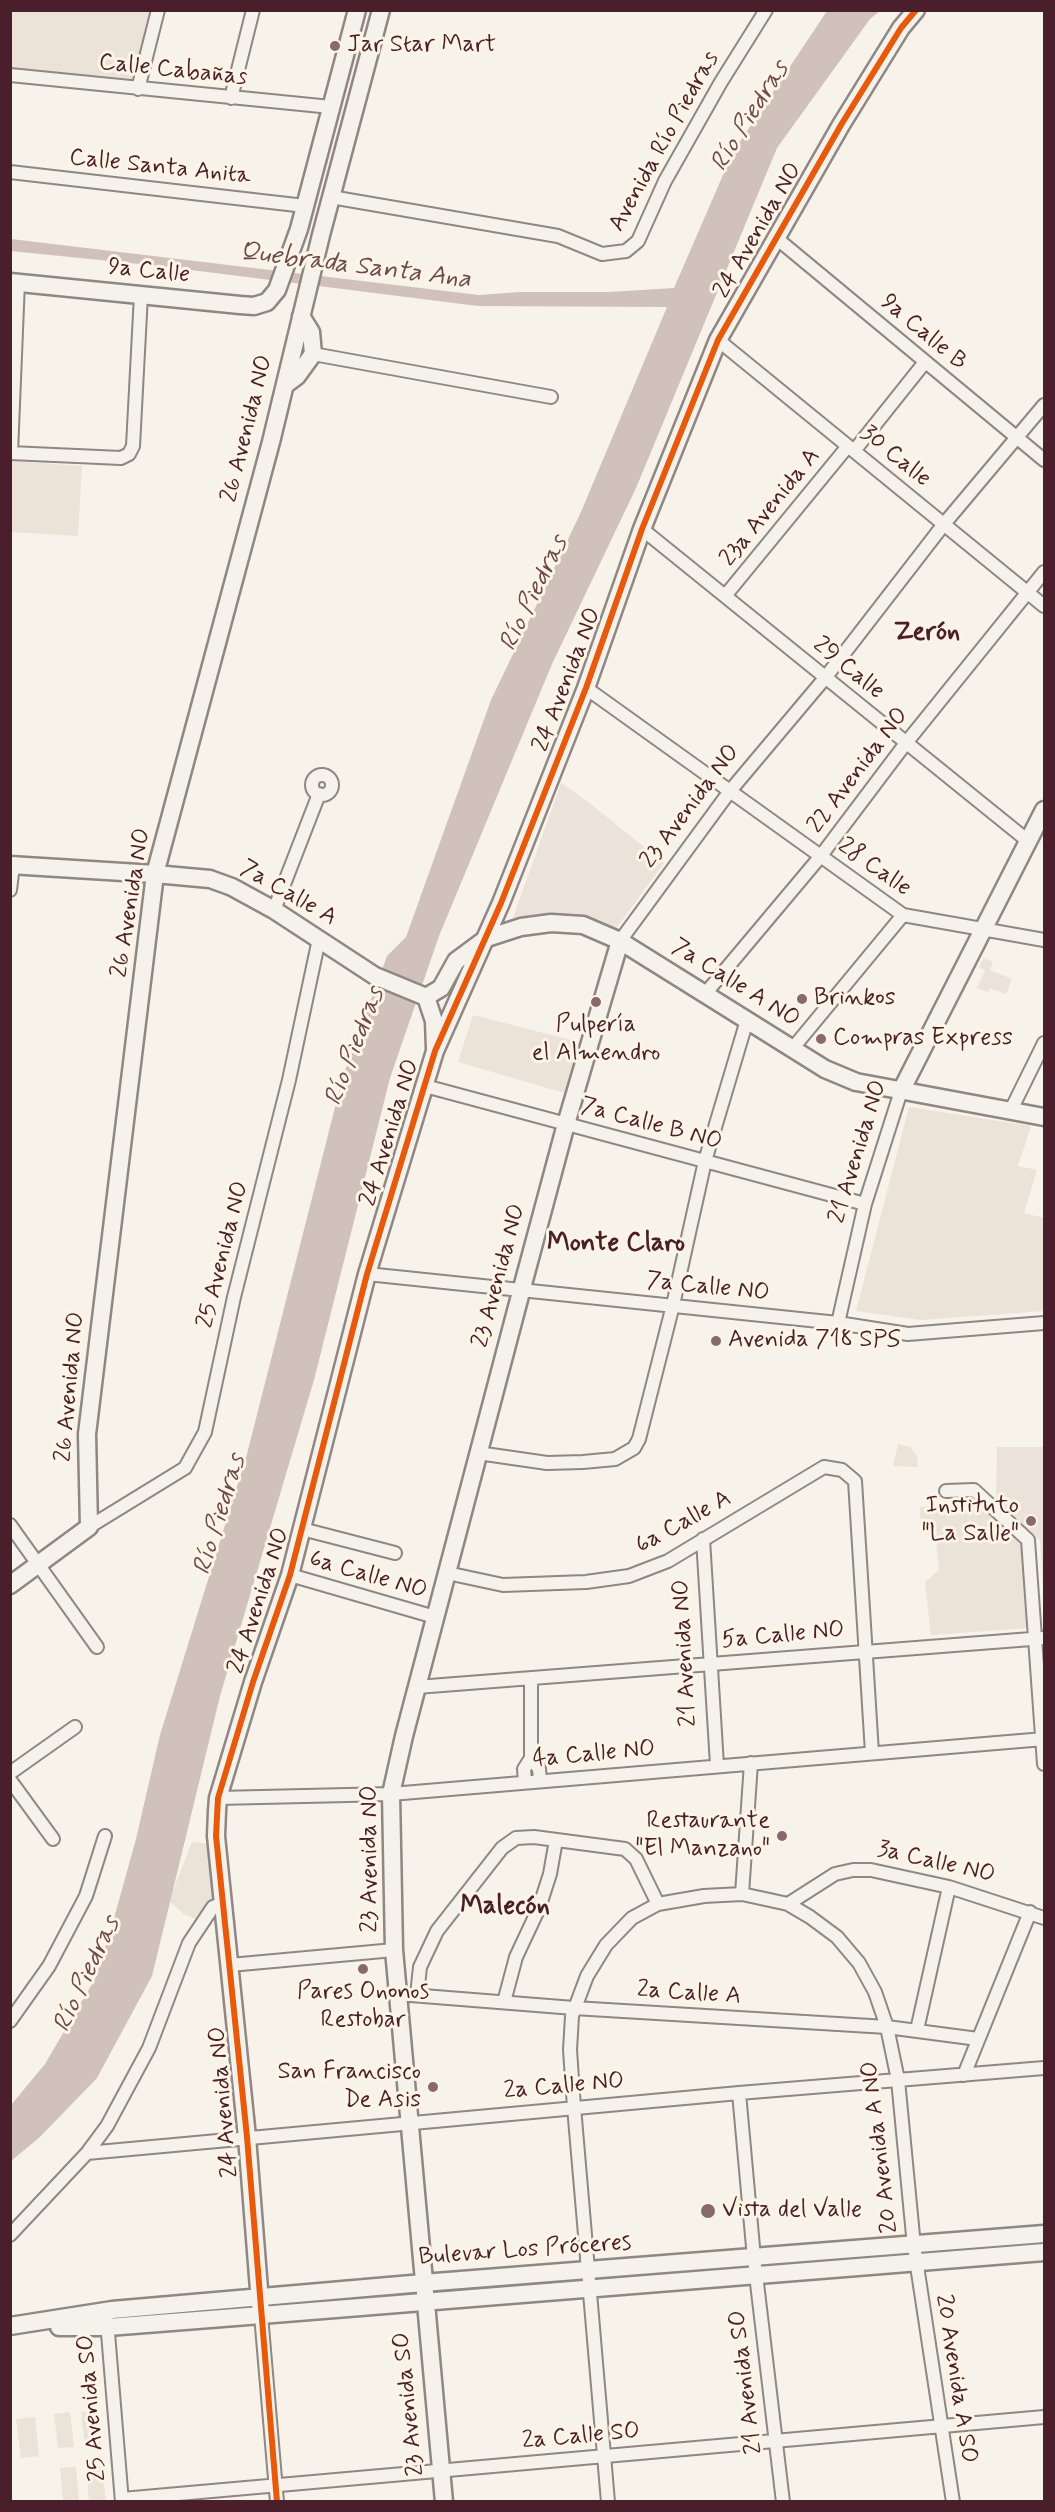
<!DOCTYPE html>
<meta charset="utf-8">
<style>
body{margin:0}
#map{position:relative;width:1055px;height:2512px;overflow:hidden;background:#f7f3ea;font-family:Mynerve,sans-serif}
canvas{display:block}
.frame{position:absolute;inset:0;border:12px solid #4a1f2b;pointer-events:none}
</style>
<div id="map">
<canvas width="1055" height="2512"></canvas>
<div class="frame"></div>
</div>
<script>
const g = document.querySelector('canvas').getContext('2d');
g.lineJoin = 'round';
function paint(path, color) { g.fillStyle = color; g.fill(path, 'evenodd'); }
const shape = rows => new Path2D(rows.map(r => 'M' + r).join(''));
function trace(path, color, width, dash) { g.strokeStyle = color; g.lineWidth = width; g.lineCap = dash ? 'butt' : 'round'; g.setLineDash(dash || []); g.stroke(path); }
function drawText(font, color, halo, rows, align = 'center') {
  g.font = font + ' Mynerve,sans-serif'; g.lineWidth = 6; g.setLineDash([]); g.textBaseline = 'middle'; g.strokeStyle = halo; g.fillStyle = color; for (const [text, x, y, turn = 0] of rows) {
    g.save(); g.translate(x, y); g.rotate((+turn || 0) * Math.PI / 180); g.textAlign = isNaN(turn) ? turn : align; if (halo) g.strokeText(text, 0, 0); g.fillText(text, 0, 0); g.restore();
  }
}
paint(shape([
 [561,783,587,801,664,863,615,930,578,914,554,913,513,918],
 [983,958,993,962,990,970,1012,979,1006,994,990,988,988,992,977,988,985,970,979,968],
 [997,1447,1044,1447,1044,1606,1040,1540,996,1503]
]), '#ebe3d9');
paint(shape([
 [11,11,150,11,135,82,11,69],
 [11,461,82,466,78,536,11,532],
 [473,1015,583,1043,568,1094,458,1062],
 [909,1107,1031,1126,1018,1166,1037,1170,1024,1213,1044,1218,1044,1311,921,1320,856,1311],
 [898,1444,910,1447,917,1456,918,1467,893,1466],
 [983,1502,1023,1547,1029,1628,931,1635,925,1582,939,1570,936,1541,921,1529,920,1507],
 [192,1842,211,1844,216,1901,201,1921,184,1914,169,1901],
 [98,2411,101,2445,85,2447,81,2412],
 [70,2412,74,2447,58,2448,54,2414],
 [35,2417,39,2456,21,2458,16,2419],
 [102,2466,106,2500,89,2501,86,2467],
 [76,2467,79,2501,63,2501,60,2468]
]), '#ebe2d8');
paint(shape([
 [827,11,880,11,870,19,777,148,636,488,552,664,439,936,390,1078,314,1380,220,1696,152,1976,97,2078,40,2137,11,2161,11,2105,45,2064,95,1979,111,1929,136,1839,160,1735,247,1454,343,1076,387,956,406,937,491,700,581,512,667,307,478,306,159,266,11,251,11,239,479,295,520,292,609,292,674,288,733,152]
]), '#d0c1ba');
const street = shape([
 [10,75,331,107],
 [138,89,158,10],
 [231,98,253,10],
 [10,172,305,206],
 [331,197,558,236,602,254,626,251,638,241,665,181,721,82,766,10],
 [775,237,1044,460],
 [718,340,1044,606],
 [313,354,551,397],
 [854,451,925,362],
 [10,453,121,458,129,454,133,446,141,295],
 [11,453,18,282],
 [642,529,1028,841],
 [725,596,848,446],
 [586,688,903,915,1044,940],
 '312 785a10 10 0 1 1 20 0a10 10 0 1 1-20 0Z',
 [10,890,13,865],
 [274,910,319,794],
 [620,941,730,791,825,678,944,524,1044,405],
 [705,994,820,857,906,743,1044,572],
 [793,1048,903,915],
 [425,1086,865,1204],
 [1011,1110,1044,1043],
 [367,1274,838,1323,908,1334,1044,1323],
 [838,1323,865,1204,901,1091],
 [478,1453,547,1463,583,1462,615,1459,634,1448,639,1439,673,1305,705,1161,747,1020],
 [946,1491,974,1490,1028,1540,1044,1764],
 [10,1525,97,1647],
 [89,1527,185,1468,205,1432,234,1297,289,1080,319,939],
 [302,1529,395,1553],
 [703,1539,717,1765],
 [447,1573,503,1585,586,1582,629,1576,668,1561,824,1467,842,1470,855,1481,872,1753],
 [290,1575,435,1617],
 [417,1687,1044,1638],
 [531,1758,539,1769,540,1781],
 [10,1773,75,1727],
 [10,1780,53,1839],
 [525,1782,524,1769,531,1758,531,1679],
 [218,1798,391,1794,1044,1739],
 [742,1894,751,1763],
 [788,1904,835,1874,853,1870,871,1870,949,1887,1044,1918],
 [230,1965,394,1950],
 [398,1994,574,2008,887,2027,978,2039],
 [417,1995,420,1967,437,1931,502,1848,516,1838,534,1837,625,1849,636,1859,658,1904],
 [504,2002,516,1957,539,1908,550,1874,556,1840],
 [10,2021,49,1966,86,1896,105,1836],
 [917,2030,949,1887],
 [964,2075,1030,1912],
 [739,2093,754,2258,783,2502],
 [87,2153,739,2093,1044,2068],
 [10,2235,87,2153,107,2126,149,2048,189,1943,213,1907,223,1903],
 [261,2315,277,2502],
 [107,2321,122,2502],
 [122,2499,1044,2417],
 [608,2502,574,2107,570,2050,572,2016,587,1976,606,1945,632,1918,658,1904,704,1896,742,1894,788,1904,810,1917,837,1937,859,1963,875,1992,887,2027,898,2080,914,2246,953,2502]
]);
const secondary = shape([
 [10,282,240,305,254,306,267,302,277,290,299,229,357,10],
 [285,385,297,376,313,354,311,332,301,316],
 [10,865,155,874,210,879,232,887,274,910,375,976,426,997,434,1021,435,1049],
 [426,997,441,988,456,961,487,938,521,927,551,923,583,925,620,941,825,1069,856,1082,1044,1117],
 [901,1091,1044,810],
 [10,1585,89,1527,87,1434,155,874,271,442,321,235,381,10],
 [261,2315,247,2137,216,1836,217,1811,218,1798,253,1682,290,1575,367,1274,435,1051,501,903,586,688,642,529,718,340,841,125,901,28,916,10],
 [10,2326,112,2310,423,2283,1044,2234],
 [59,2327,108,2327,261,2315,1044,2252],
 [444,2502,394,1950,391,1794,404,1736,522,1288,566,1124,620,941]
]);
trace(street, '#908684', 16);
trace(secondary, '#908684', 21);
trace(street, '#f5f2ec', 12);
trace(secondary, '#f5f2ec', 16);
trace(shape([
 [277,2502,247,2137,216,1836,218,1798,253,1682,290,1575,367,1274,435,1051,501,903,586,688,642,529,718,340,841,125,901,28,916,10]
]), '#e8590c', 6);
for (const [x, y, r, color] of [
 [335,46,6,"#87696e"],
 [802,999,6,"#87696e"],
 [596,1002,6,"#87696e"],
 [821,1039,6,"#87696e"],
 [716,1341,6,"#87696e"],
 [1031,1521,6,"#87696e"],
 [782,1836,6,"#87696e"],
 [363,1969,6,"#87696e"],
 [433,2087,6,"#87696e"],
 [708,2211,8,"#87696e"]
]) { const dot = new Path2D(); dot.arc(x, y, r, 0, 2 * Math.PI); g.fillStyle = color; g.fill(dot); trace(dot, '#fcf5e5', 2); }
drawText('24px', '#4a1f2b', '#fcf5e5', [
 ["Jar Star Mart",347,46],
 ["Brinkos",814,999],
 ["Pulpería",596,1026,"center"],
 ["el Almendro",596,1054,"center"],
 ["Compras Express",833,1039],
 ["Avenida 718 SPS",728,1341],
 ["Instituto",1019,1507,"right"],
 ["\"La Salle\"",1019,1535,"right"],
 ["Restaurante",770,1822,"right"],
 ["\"El Manzano\"",770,1850,"right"],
 ["Pares Ononos",363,1993,"center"],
 ["Restobar",363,2021,"center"],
 ["San Francisco",421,2073,"right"],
 ["De Asis",421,2101,"right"],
 ["Vista del Valle",722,2211]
], 'left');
drawText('24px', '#4a1f2b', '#fcf5e5', [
 ["Calle Cabañas",173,71,6],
 ["Avenida Río Piedras",665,142,-61],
 ["Calle Santa Anita",160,168,6],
 ["24 Avenida NO",759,231,-60],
 ["9a Calle",149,272,6],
 ["9a Calle B",923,333,40],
 ["26 Avenida NO",248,429,-76],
 ["30 Calle",895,457,39],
 ["23a Avenida A",771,508,-51],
 ["29 Calle",848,669,39],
 ["24 Avenida NO",568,680,-69],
 ["22 Avenida NO",859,771,-53],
 ["23 Avenida NO",691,807,-53],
 ["28 Calle",874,868,35],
 ["7a Calle A",288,894,30],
 ["26 Avenida NO",132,903,-81],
 ["7a Calle A NO",735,984,32],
 ["7a Calle B NO",651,1125,15],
 ["24 Avenida NO",391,1133,-73],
 ["21 Avenida NO",859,1152,-73],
 ["25 Avenida NO",224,1255,-76],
 ["23 Avenida NO",500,1276,-75],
 ["7a Calle NO",708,1288,6],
 ["26 Avenida NO",71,1387,-85],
 ["6a Calle A",684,1523,-29],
 ["6a Calle NO",368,1576,16],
 ["24 Avenida NO",260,1601,-72],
 ["5a Calle NO",783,1636,-5],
 ["21 Avenida NO",686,1653,-93],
 ["4a Calle NO",594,1755,-5],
 ["23 Avenida NO",371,1859,-90],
 ["3a Calle NO",936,1863,13],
 ["2a Calle A",689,1994,4],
 ["2a Calle NO",564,2087,-5],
 ["24 Avenida NO",225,2102,-95],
 ["20 Avenida A NO",881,2147,-97],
 ["Bulevar Los Próceres",525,2251,-4],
 ["20 Avenida A SO",955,2379,81],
 ["21 Avenida SO",747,2382,-97],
 ["23 Avenida SO",410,2404,-96],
 ["25 Avenida SO",93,2408,-95],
 ["2a Calle SO",581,2437,-5]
]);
drawText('italic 26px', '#6d4950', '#fcf5e5', [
 ["Río Piedras",751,117,-58],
 ["Quebrada Santa Ana",355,267,7],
 ["Río Piedras",535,594,-64],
 ["Río Piedras",356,1047,-69],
 ["Río Piedras",221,1515,-73],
 ["Río Piedras",88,1975,-65]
]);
drawText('bold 26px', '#4a1f2b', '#fcf5e5', [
 ["Zerón",927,634],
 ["Monte Claro",616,1245],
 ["Malecón",505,1908]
]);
</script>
